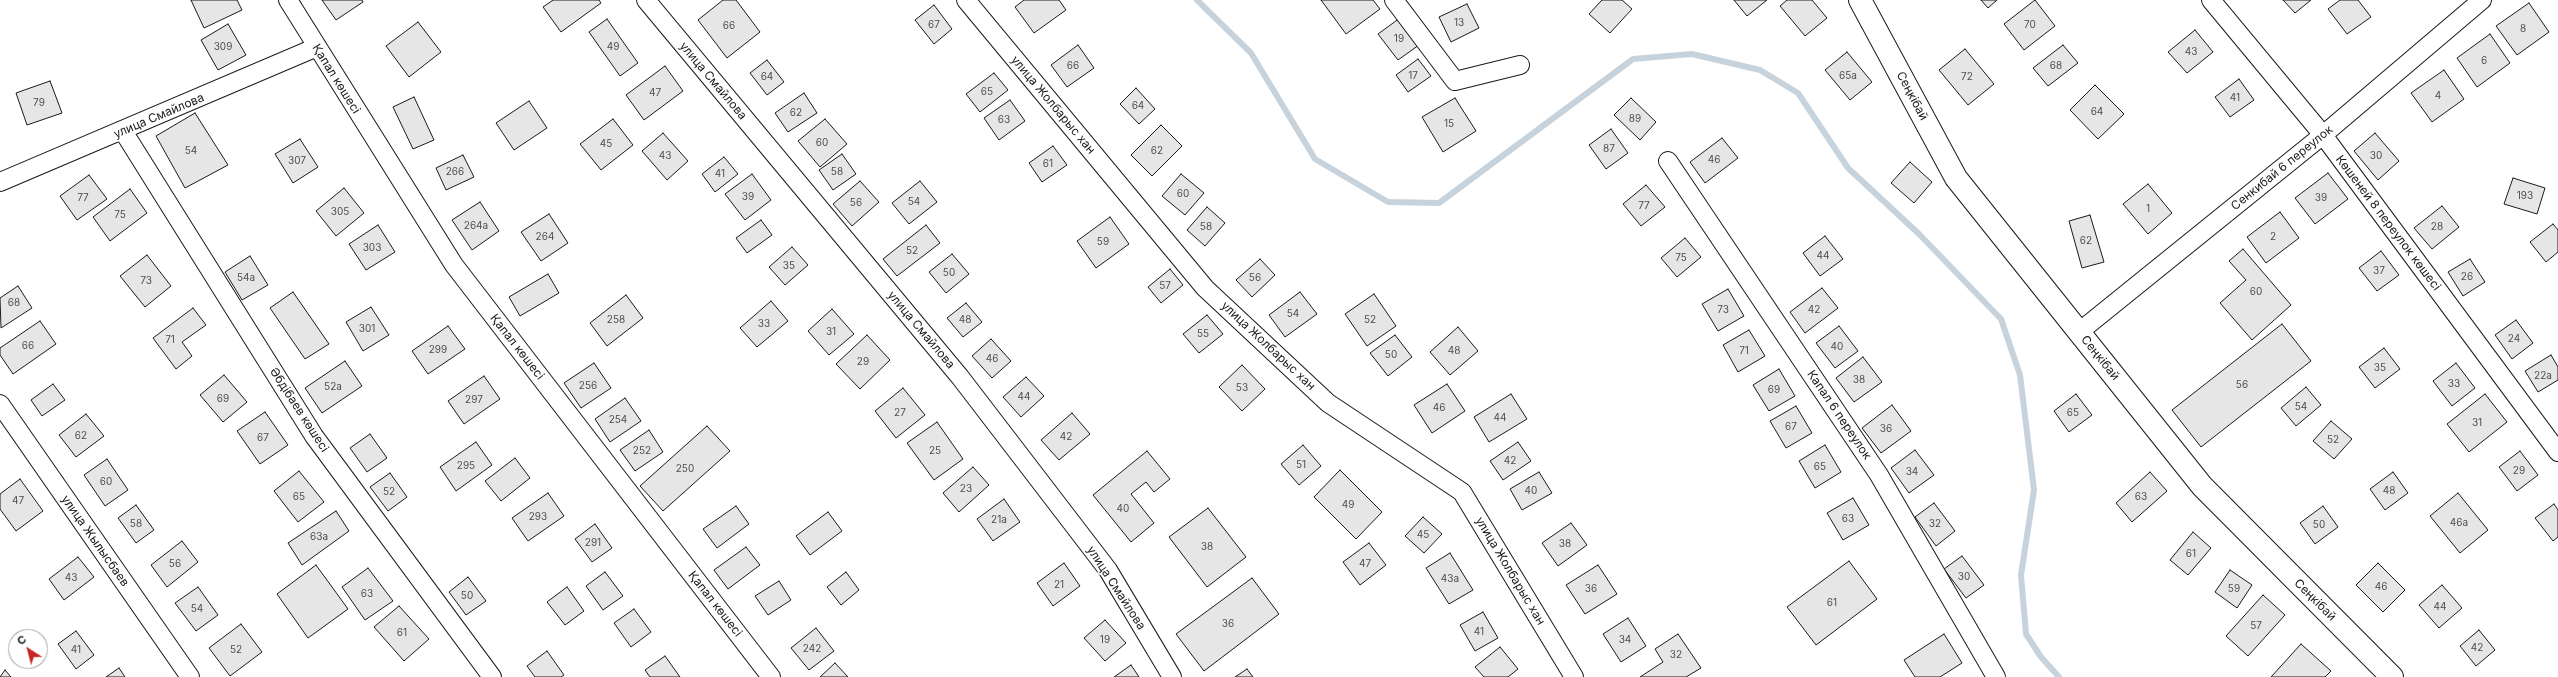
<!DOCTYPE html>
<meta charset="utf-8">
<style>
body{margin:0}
#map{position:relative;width:2558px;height:677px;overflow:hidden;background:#fff;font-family:Inter,sans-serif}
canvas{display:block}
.north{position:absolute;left:8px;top:629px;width:40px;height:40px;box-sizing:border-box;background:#fff;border:1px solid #a3a3a3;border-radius:50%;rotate:324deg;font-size:11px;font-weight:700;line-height:16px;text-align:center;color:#1a1a1a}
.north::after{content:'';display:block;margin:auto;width:14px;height:18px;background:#c62828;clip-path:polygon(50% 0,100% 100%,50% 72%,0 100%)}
</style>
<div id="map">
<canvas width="2558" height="677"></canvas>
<div class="north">С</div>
</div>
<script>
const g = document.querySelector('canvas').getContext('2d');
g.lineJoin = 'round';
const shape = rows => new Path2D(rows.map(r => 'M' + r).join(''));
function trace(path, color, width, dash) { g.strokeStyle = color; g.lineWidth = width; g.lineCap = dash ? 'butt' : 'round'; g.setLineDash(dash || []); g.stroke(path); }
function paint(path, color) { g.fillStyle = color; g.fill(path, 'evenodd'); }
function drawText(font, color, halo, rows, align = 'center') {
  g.font = font + ' Inter,sans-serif'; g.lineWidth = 3; g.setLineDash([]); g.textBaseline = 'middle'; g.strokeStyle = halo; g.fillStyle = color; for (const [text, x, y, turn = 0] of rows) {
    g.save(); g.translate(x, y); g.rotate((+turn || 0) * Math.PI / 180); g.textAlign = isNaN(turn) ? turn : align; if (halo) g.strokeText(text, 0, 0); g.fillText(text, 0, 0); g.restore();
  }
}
trace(shape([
 [1197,0,1251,53,1315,159,1388,202,1439,203,1633,59,1692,54,1760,70,1798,93,1848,168,1919,234,2001,319,2020,375,2034,490,2021,575,2026,634,2041,657,2059,677]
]), '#c6d2dc', 6);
const building = shape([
 [191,0,237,0,242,10,204,28,191,0],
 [322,0,362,0,363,2,336,20,322,0],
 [553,0,599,0,601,3,561,32,543,7,553,0],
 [723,0,736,0,760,32,727,58,698,20,723,0],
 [1024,0,1059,0,1066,10,1034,33,1015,7,1024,0],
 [1321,0,1373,0,1380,9,1346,34,1321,0],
 [1602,0,1622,0,1632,9,1610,33,1589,14,1602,0],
 [1734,0,1767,0,1747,16,1734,0],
 [1787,0,1812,0,1827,18,1805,36,1780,6,1787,0],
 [1981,0,1997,0,1988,8,1981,0],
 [2035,0,2055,26,2024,50,2004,24,2035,0],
 [2283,0,2311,0,2295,13,2283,0],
 [2340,0,2358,0,2371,17,2347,34,2328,9,2340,0],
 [2529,3,2549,32,2517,55,2496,26,2529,3],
 [1467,4,1479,28,1451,42,1439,17,1467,4],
 [934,5,952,29,934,44,915,20,934,5],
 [1400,18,1419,45,1398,60,1378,34,1400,18],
 [607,19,638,63,620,76,589,32,607,19],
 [418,22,441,52,409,77,386,46,418,22],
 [228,24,246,55,218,70,201,40,228,24],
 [2195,30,2213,52,2187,73,2168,52,2195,30],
 [2490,34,2510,63,2477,87,2457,58,2490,34],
 [1078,45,1094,68,1067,87,1051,65,1078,45],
 [2063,45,2078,63,2048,86,2033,68,2063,45],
 [1965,49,1994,84,1968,105,1939,70,1965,49],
 [1847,52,1872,82,1850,100,1825,70,1847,52],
 [1418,59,1431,76,1408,92,1396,75,1418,59],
 [767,60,784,82,767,95,750,73,767,60],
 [665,66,683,91,644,120,626,95,665,66],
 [2444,70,2464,99,2432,122,2411,93,2444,70],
 [994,73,1008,90,980,112,966,94,994,73],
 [2239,79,2254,100,2230,117,2215,97,2239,79],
 [50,81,62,113,27,125,16,93,50,81],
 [2095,85,2124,114,2098,139,2070,110,2095,85],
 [1136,88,1155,109,1139,124,1120,104,1136,88],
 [804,93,817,113,788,132,775,113,804,93],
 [414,97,434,140,413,149,393,107,414,97],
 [1455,98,1476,131,1443,152,1422,117,1455,98],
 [1631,98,1656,122,1640,140,1614,115,1631,98],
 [1010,100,1025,121,999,140,984,118,1010,100],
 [529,101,547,128,514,150,496,123,529,101],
 [195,113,228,165,185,188,156,136,195,113],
 [613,119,633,145,601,170,580,144,613,119],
 [825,119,847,144,820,167,798,141,825,119],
 [1161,125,1182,146,1152,176,1131,155,1161,125],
 [1611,129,1628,153,1606,169,1589,145,1611,129],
 [663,133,688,161,667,180,642,151,663,133],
 [2375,133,2399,161,2378,180,2354,151,2375,133],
 [1722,138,1738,158,1705,183,1690,162,1722,138],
 [300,139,318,167,293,183,275,154,300,139],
 [1053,146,1067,165,1042,182,1029,163,1053,146],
 [842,154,856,174,833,190,819,170,842,154],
 [463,155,474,177,446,190,436,168,463,155],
 [724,157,738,174,715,192,702,174,724,157],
 [1910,162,1932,182,1914,203,1891,183,1910,162],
 [2328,173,2348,199,2315,224,2295,198,2328,173],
 [752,174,771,200,745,220,725,194,752,174],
 [1181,174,1204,193,1185,215,1162,196,1181,174],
 [89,175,107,199,77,220,60,196,89,175],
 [2513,178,2545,188,2537,214,2504,204,2513,178],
 [860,181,879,202,852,226,833,204,860,181],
 [920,181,937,202,909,224,892,203,920,181],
 [2148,184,2172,213,2148,234,2123,204,2148,184],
 [1646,185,1665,207,1641,226,1623,204,1646,185],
 [344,188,364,213,336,236,316,211,344,188],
 [130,189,147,213,110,241,93,217,130,189],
 [480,202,499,231,472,250,452,220,480,202],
 [2442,206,2459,227,2432,249,2414,228,2442,206],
 [1207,207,1225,223,1205,246,1187,230,1207,207],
 [2280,212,2299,238,2266,263,2247,237,2280,212],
 [549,214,568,243,541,261,521,232,549,214],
 [2090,215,2104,262,2082,268,2069,221,2090,215],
 [1110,217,1129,244,1096,268,1077,241,1110,217],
 [761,220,772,235,747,253,736,238,761,220],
 [2553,224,2558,230,2558,252,2546,262,2530,242,2553,224],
 [378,225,395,252,366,270,349,244,378,225],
 [926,225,940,243,897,276,883,259,926,225],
 [1825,236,1843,259,1820,276,1803,253,1825,236],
 [1685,238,1701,257,1677,277,1661,258,1685,238],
 [792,247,808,265,785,285,769,267,792,247],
 [2243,249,2291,305,2252,340,2220,303,2246,280,2229,261,2243,249],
 [2381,251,2399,275,2377,291,2359,268,2381,251],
 [952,254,969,274,946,293,929,272,952,254],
 [147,255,171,286,145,307,120,276,147,255],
 [250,256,268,285,242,300,225,272,250,256],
 [1260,259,1275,275,1252,297,1236,280,1260,259],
 [2470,259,2485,282,2463,296,2448,272,2470,259],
 [1170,269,1183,285,1161,303,1148,287,1170,269],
 [548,274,559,293,520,316,509,297,548,274],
 [18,286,32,308,1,328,0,298,18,286],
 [1822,288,1838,308,1805,333,1790,312,1822,288],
 [1728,289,1744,316,1718,331,1702,304,1728,289],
 [293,292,329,344,305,359,270,308,293,292],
 [1300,292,1317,314,1285,337,1269,315,1300,292],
 [1374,294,1396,326,1367,346,1345,314,1374,294],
 [626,295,643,318,607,346,590,323,626,295],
 [771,301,788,321,757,347,740,328,771,301],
 [966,303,982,322,963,337,947,318,966,303],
 [371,307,389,335,363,351,346,322,371,307],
 [193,308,206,325,182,342,192,356,176,369,153,338,193,308],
 [832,309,854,334,829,355,808,331,832,309],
 [1207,315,1223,334,1199,353,1183,334,1207,315],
 [2516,320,2533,343,2512,359,2495,335,2516,320],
 [40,321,56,344,13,374,0,355,0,348,40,321],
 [2282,324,2311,361,2201,447,2172,410,2282,324],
 [448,326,465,349,428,374,412,351,448,326],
 [1839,326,1858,351,1835,368,1816,343,1839,326],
 [1458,327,1478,351,1450,375,1430,352,1458,327],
 [1749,330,1765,356,1738,372,1723,345,1749,330],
 [867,335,890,360,860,389,836,364,867,335],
 [1395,335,1412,357,1388,376,1370,353,1395,335],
 [991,339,1011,361,992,378,972,356,991,339],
 [2384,348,2400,369,2375,388,2359,367,2384,348],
 [2551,355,2558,367,2558,380,2538,392,2525,371,2551,355],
 [1863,357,1882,382,1854,402,1836,378,1863,357],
 [345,361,362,386,322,413,305,388,345,361],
 [594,363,611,388,581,408,564,383,594,363],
 [2456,363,2475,388,2452,406,2433,381,2456,363],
 [1242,365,1265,389,1242,411,1219,387,1242,365],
 [1779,369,1795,396,1769,411,1753,385,1779,369],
 [224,375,247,402,223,422,200,395,224,375],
 [484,376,500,399,464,424,448,401,484,376],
 [1026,377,1044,396,1021,417,1003,397,1026,377],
 [53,384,65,400,42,416,31,400,53,384],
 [1447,384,1465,411,1432,433,1414,405,1447,384],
 [2306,387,2321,405,2296,426,2281,408,2306,387],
 [903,388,925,415,896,438,875,411,903,388],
 [1511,394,1527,419,1489,442,1474,417,1511,394],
 [2076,394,2092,415,2069,432,2054,411,2076,394],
 [2485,394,2507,422,2469,452,2447,424,2485,394],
 [625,398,641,421,610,442,595,419,625,398],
 [1892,405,1911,431,1881,453,1862,428,1892,405],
 [1796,406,1812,433,1786,448,1770,421,1796,406],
 [265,412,288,445,260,464,237,431,265,412],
 [1072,413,1090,434,1059,460,1041,440,1072,413],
 [86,414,104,436,76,457,59,435,86,414],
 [2331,421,2352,439,2334,459,2313,441,2331,421],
 [937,422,963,459,934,480,907,443,937,422],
 [707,426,730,451,663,511,640,486,707,426],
 [649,430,663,452,635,471,620,450,649,430],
 [370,434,387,458,367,472,350,448,370,434],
 [476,442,492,465,456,491,440,467,476,442],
 [1518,442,1531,461,1503,480,1490,461,1518,442],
 [1303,445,1321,466,1299,485,1281,464,1303,445],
 [1825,445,1841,472,1815,488,1799,461,1825,445],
 [1915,450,1934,475,1909,493,1891,468,1915,450],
 [1147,451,1170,479,1154,492,1146,482,1131,494,1154,523,1131,542,1093,495,1147,451],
 [2520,451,2538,475,2517,491,2499,467,2520,451],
 [515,458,530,478,501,501,485,481,515,458],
 [107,459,128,490,105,506,84,475,107,459],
 [973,467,989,485,959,512,943,493,973,467],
 [1340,470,1382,512,1356,539,1314,497,1340,470],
 [299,471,324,502,298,522,274,491,299,471],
 [1539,472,1552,493,1522,510,1510,489,1539,472],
 [2150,472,2167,491,2132,522,2116,503,2150,472],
 [2393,472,2408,493,2385,510,2370,489,2393,472],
 [390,473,407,497,388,511,370,487,390,473],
 [20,479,43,511,16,531,0,509,0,494,20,479],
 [548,493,564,516,528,541,512,518,548,493],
 [2458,493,2488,530,2460,553,2430,516,2458,493],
 [1853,498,1869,525,1843,540,1827,513,1853,498],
 [1004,499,1020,522,993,541,977,519,1004,499],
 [1934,503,1955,531,1936,546,1915,517,1934,503],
 [2554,504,2558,510,2558,537,2553,541,2535,518,2554,504],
 [136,505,154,530,136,543,118,518,136,505],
 [736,506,749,524,717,548,703,529,736,506],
 [2323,506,2338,527,2315,544,2300,523,2323,506],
 [1208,508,1246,557,1207,587,1169,537,1208,508],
 [336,511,349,531,302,565,288,543,336,511],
 [828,512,842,531,810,555,796,536,828,512],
 [1423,517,1442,534,1424,553,1405,536,1423,517],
 [1571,523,1587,545,1558,566,1542,543,1571,523],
 [595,524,612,548,592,562,575,539,595,524],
 [2193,532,2211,548,2188,575,2170,560,2193,532],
 [182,541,198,562,167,587,151,565,182,541],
 [1369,543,1386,565,1360,585,1343,562,1369,543],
 [746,547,760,565,728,589,714,570,746,547],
 [1450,553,1473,590,1449,604,1426,568,1450,553],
 [1962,556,1984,585,1966,598,1944,569,1962,556],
 [78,557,94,577,64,600,49,579,78,557],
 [1849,561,1877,599,1816,645,1787,607,1849,561],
 [1064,563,1080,586,1053,606,1037,583,1064,563],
 [2378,563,2405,590,2383,612,2356,585,2378,563],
 [316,565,348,609,308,638,277,594,316,565],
 [1598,565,1617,594,1585,614,1566,585,1598,565],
 [368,568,393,601,365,620,342,587,368,568],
 [2230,570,2252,585,2237,608,2215,592,2230,570],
 [605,572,623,596,603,610,586,586,605,572],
 [846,572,859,590,841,605,827,587,846,572],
 [468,577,486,601,466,615,449,592,468,577],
 [1252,578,1279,614,1204,671,1176,634,1252,578],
 [779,581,791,600,768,615,755,596,779,581],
 [2442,585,2462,608,2439,628,2419,605,2442,585],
 [198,587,218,615,196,631,175,603,198,587],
 [567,587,584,611,565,625,547,602,567,587],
 [2263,595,2285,615,2248,656,2226,636,2263,595],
 [399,606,429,639,404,661,374,627,399,606],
 [634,609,651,632,631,647,614,623,634,609],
 [1483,612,1498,638,1475,651,1460,625,1483,612],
 [1628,618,1646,646,1621,662,1603,634,1628,618],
 [1105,620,1126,643,1105,661,1084,638,1105,620],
 [241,624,262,652,230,676,209,648,241,624],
 [816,628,834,651,809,670,791,648,816,628],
 [2479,630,2495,650,2476,666,2460,646,2479,630],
 [76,631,94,655,76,669,58,644,76,631],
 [1678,634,1701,668,1686,677,1640,677,1663,662,1655,649,1678,634],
 [1944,634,1962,663,1940,677,1915,677,1904,660,1944,634],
 [2301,644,2331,671,2325,677,2271,677,2301,644],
 [1500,647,1518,669,1508,677,1484,677,1475,667,1500,647],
 [547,651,564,675,561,677,535,677,527,666,547,651],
 [665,656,680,677,650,677,645,670,665,656],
 [835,663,848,677,820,677,835,663],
 [1131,665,1139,677,1114,677,1131,665],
 [119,668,125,677,106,677,119,668],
 [1247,669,1253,677,1235,677,1247,669],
 [5,670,11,677,0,677,5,670]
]);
paint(building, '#e6e6e6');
trace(building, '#1a1a1a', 1);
const street = shape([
 [288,0,454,265,771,677],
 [646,0,960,377,1108,570,1172,677],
 [966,0,1205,288,1328,403,1462,492,1574,677],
 [1394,0,1455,81,1520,65],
 [2211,0,2323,135,2558,452],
 [123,131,314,436,492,677],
 [1668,161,1879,475,1996,677],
 [0,182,317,47],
 [2079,332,2323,135,2482,0],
 [0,404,190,677]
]);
const secondary = shape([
 [1860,0,1956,178,2202,486,2392,677]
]);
trace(street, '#1a1a1a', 20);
trace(secondary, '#1a1a1a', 24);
trace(street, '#fff', 18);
trace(secondary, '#fff', 22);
drawText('10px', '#4d4d4d', null, [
 ["13",1459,23],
 ["67",934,25],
 ["70",2030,25],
 ["66",729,26],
 ["8",2523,29],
 ["19",1399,39],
 ["309",223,47],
 ["49",613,47],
 ["43",2191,52],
 ["6",2484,61],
 ["66",1073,66],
 ["68",2056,66],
 ["17",1413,76],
 ["65а",1848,76],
 ["64",767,77],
 ["72",1967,77],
 ["65",987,92],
 ["47",655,93],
 ["4",2438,96],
 ["41",2235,98],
 ["79",39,103],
 ["64",1138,106],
 ["64",2097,112],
 ["62",796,113],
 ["89",1635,119],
 ["63",1004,120],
 ["15",1449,124],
 ["60",822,143],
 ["45",606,144],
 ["87",1609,149],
 ["54",191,151],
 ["62",1157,151],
 ["43",665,156],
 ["30",2376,156],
 ["46",1714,160],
 ["307",297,161],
 ["61",1048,164],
 ["266",455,172],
 ["58",837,172],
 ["41",720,174],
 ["60",1183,194],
 ["193",2525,196],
 ["39",748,197],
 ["77",83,198],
 ["39",2321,198],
 ["54",914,202],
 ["56",856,203],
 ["77",1644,206],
 ["1",2148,209],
 ["305",340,212],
 ["75",120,215],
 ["264а",476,226],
 ["58",1206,227],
 ["28",2437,227],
 ["264",545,237],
 ["2",2273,237],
 ["62",2086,241],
 ["59",1103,242],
 ["303",372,248],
 ["52",912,251],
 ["44",1823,256],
 ["75",1681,258],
 ["35",789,266],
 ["37",2379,271],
 ["50",949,273],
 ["26",2467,277],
 ["54а",246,278],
 ["56",1255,278],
 ["73",146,281],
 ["57",1165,286],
 ["60",2256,292],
 ["68",14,303],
 ["73",1723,310],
 ["42",1814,310],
 ["54",1293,314],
 ["258",616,320],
 ["48",965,320],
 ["52",1370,320],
 ["33",764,324],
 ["301",367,329],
 ["31",831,332],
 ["55",1203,334],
 ["24",2514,339],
 ["71",170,340],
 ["66",28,346],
 ["40",1837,347],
 ["299",438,350],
 ["48",1454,351],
 ["71",1744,351],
 ["50",1391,355],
 ["46",992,359],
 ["29",863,362],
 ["35",2380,368],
 ["22а",2543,376],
 ["38",1859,380],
 ["33",2454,384],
 ["56",2242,385],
 ["256",588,386],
 ["52а",333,387],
 ["53",1242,388],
 ["69",1774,390],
 ["44",1024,397],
 ["69",223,399],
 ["297",474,400],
 ["54",2301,407],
 ["46",1439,408],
 ["27",900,413],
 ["65",2073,413],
 ["44",1500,418],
 ["254",618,420],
 ["31",2477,423],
 ["67",1791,427],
 ["36",1886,429],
 ["62",81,436],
 ["42",1066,437],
 ["67",263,438],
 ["52",2333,440],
 ["252",642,451],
 ["25",935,451],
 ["42",1510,461],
 ["51",1301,465],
 ["295",466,466],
 ["65",1820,467],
 ["250",685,469],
 ["29",2519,471],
 ["34",1912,472],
 ["60",106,482],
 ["23",966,489],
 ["40",1531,491],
 ["48",2389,491],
 ["52",389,492],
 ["65",299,497],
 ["63",2141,497],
 ["47",18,501],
 ["49",1348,505],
 ["40",1123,509],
 ["293",538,517],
 ["63",1848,519],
 ["21а",999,520],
 ["46а",2459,523],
 ["58",136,524],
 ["32",1935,524],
 ["50",2319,525],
 ["45",1423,535],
 ["63а",319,537],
 ["291",593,543],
 ["38",1565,544],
 ["38",1207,547],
 ["61",2191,554],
 ["56",175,564],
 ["47",1365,564],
 ["30",1964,577],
 ["43",71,578],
 ["43а",1450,579],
 ["21",1059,585],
 ["46",2381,587],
 ["36",1591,589],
 ["59",2234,589],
 ["63",367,594],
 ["50",467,596],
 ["61",1832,603],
 ["44",2440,607],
 ["54",197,609],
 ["36",1228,624],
 ["57",2256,626],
 ["41",1479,632],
 ["61",402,633],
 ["19",1105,640],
 ["34",1625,640],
 ["42",2477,648],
 ["242",812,649],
 ["41",76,650],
 ["52",236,650],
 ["32",1676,655]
]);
drawText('12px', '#1a1a1a', '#fff', [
 ["Қапал көшесі",336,79,58],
 ["улица Смайлова",713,81,50],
 ["Сеңкібай",1912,96,62],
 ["улица Жолбарыс хан",1053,105,50],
 ["улица Смайлова",159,116,-23],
 ["Сенкибай 6 переулок",2282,168,-39],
 ["Көшеней 8 переулок көшесі",2388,223,53],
 ["улица Смайлова",921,330,50],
 ["улица Жолбарыс хан",1268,346,43],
 ["Қапал көшесі",517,347,52],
 ["Сеңкібай",2100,358,51],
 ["Әбдібаев көшесі",299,410,57],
 ["Капал 6 переулок",1839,415,56],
 ["улица Жылысбаев",95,541,55],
 ["улица Жолбарыс хан",1510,571,59],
 ["улица Смайлова",1116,588,57],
 ["Сеңкібай",2315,600,45],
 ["Қапал көшесі",715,604,52]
]);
</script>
